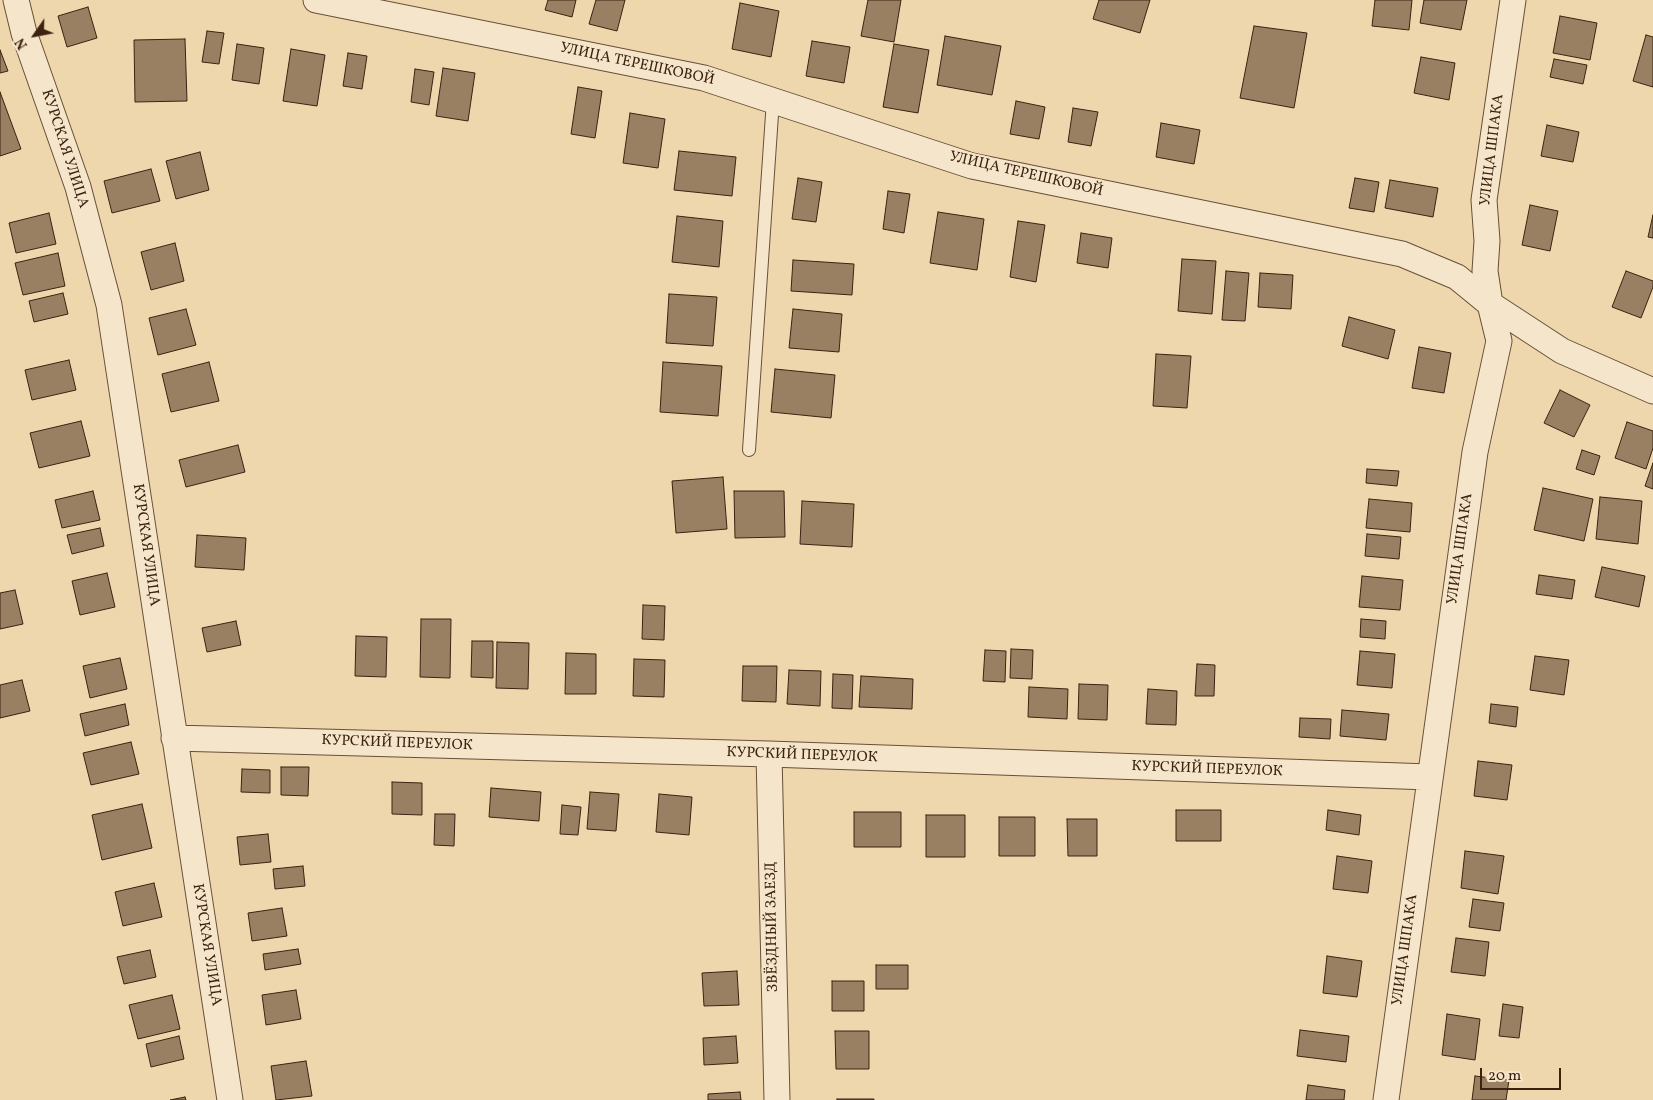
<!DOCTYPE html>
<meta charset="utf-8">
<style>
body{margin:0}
#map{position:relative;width:1653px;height:1100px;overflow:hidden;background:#efd7ad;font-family:Vollkorn,serif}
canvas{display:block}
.north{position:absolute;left:10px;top:10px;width:50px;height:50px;-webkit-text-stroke:4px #f5e5ca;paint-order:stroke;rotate:237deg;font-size:14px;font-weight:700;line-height:20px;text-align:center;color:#3b2211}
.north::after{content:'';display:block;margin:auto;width:18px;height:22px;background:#3b2211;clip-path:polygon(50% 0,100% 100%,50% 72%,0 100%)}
.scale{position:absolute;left:1480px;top:1068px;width:81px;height:22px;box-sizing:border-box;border:2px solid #3b2211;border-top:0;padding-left:6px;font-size:15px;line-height:18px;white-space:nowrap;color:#3b2211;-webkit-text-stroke:4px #f5e5ca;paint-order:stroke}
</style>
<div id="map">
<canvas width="1653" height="1100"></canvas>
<div class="north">N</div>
<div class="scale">20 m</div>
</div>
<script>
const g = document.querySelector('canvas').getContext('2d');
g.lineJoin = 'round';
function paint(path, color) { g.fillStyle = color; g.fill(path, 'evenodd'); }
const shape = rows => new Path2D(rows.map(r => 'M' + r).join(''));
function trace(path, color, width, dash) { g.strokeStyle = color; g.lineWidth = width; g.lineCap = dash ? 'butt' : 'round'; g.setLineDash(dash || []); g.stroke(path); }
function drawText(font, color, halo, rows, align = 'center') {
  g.font = font + ' Vollkorn,serif'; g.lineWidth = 4; g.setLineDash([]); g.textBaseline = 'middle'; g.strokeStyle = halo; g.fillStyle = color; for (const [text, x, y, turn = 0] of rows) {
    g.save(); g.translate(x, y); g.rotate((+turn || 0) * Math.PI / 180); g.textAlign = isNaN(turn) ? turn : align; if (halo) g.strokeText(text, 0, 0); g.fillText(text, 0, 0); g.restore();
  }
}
const building = shape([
 [548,0,576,0,572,17,545,10,548,0],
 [596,0,625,0,617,31,589,24,596,0],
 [868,0,901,0,894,42,861,36,868,0],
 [1099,0,1150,0,1140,33,1093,19,1099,0],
 [1375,0,1412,0,1409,30,1372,26,1375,0],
 [1424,0,1467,0,1461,30,1420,23,1424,0],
 [740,3,779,11,771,57,732,49,740,3],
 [88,7,97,38,67,47,58,16,88,7],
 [1560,16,1597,23,1590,60,1553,53,1560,16],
 [1254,26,1307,33,1294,108,1240,98,1254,26],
 [207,31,224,33,219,64,202,62,207,31],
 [1646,35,1653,37,1653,87,1633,81,1646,35],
 [945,36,1001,46,992,95,937,85,945,36],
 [185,39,187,101,135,102,134,40,185,39],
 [812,41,850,47,844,83,806,76,812,41],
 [237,44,264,48,259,84,232,80,237,44],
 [894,44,929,50,918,113,883,107,894,44],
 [291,49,325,55,317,106,283,101,291,49],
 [0,50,8,71,0,73,0,50],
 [348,53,367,56,362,89,343,86,348,53],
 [1421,57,1455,63,1449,100,1414,93,1421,57],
 [1554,59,1587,65,1583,84,1550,77,1554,59],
 [443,68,475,73,468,121,436,116,443,68],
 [415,69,434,72,429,105,411,102,415,69],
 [578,87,602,91,595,138,571,134,578,87],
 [0,92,21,149,0,156,0,92],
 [1016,101,1045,107,1039,139,1010,134,1016,101],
 [1073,108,1098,112,1091,146,1068,142,1073,108],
 [630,113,665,119,658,168,623,163,630,113],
 [1161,123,1200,130,1194,164,1156,157,1161,123],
 [1547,125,1579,132,1573,162,1541,156,1547,125],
 [679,151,736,157,732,196,674,190,679,151],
 [200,152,209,190,176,199,166,161,200,152],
 [151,169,160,201,112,213,104,181,151,169],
 [798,178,822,182,816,222,792,219,798,178],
 [1355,178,1379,182,1374,212,1349,208,1355,178],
 [1390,180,1438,188,1433,217,1385,208,1390,180],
 [888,191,910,194,904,233,883,229,888,191],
 [1530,205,1558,211,1550,251,1522,245,1530,205],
 [938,212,984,219,977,270,930,263,938,212],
 [49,213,56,244,16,253,9,223,49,213],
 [1653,215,1653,238,1648,237,1653,215],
 [677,216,723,221,719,267,672,262,677,216],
 [1018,221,1045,225,1036,282,1010,277,1018,221],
 [1081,233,1112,238,1108,268,1077,263,1081,233],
 [175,243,184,281,151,290,141,252,175,243],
 [58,253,65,286,23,295,15,263,58,253],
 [1182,259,1216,261,1212,314,1178,311,1182,259],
 [793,260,854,264,852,295,791,291,793,260],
 [1226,271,1249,273,1245,321,1222,320,1226,271],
 [1626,271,1653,281,1653,287,1641,318,1612,307,1626,271],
 [1260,273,1293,275,1291,309,1258,307,1260,273],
 [63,293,68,314,34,322,29,301,63,293],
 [669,294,717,297,713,346,666,343,669,294],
 [186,309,196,345,158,355,149,318,186,309],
 [793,309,842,314,839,352,789,348,793,309],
 [1349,317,1395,330,1388,359,1342,346,1349,317],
 [1419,347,1451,353,1444,393,1412,388,1419,347],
 [1156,354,1191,356,1187,408,1153,406,1156,354],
 [69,360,76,390,32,400,25,370,69,360],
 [209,362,219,401,171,412,162,374,209,362],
 [663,362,722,366,718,416,660,412,663,362],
 [775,369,835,375,831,418,771,412,775,369],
 [1560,390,1590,405,1574,437,1544,423,1560,390],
 [81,421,90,456,39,468,30,433,81,421],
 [1627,422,1653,431,1653,448,1646,469,1615,458,1627,422],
 [238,445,245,472,186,487,179,460,238,445],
 [1582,450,1600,456,1594,475,1576,469,1582,450],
 [1653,463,1653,489,1645,486,1653,463],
 [1367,469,1399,471,1397,486,1366,483,1367,469],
 [723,477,727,529,676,533,672,481,723,477],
 [1543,488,1593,499,1584,541,1534,530,1543,488],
 [93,491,100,520,62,528,55,500,93,491],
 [734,491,784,491,785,537,735,538,734,491],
 [1600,497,1642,501,1638,544,1596,539,1600,497],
 [1369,499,1412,503,1410,532,1366,528,1369,499],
 [802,501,854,504,852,547,800,544,802,501],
 [100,528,104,546,72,554,67,535,100,528],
 [1367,534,1401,537,1399,559,1365,556,1367,534],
 [197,535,246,538,244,570,195,567,197,535],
 [1602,567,1645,576,1639,607,1595,597,1602,567],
 [107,573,115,607,80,615,72,581,107,573],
 [1539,575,1575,580,1572,599,1536,594,1539,575],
 [1362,576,1403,580,1400,610,1359,607,1362,576],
 [15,590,23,624,0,629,0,593,15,590],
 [643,605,665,606,664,640,642,639,643,605],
 [421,619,451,619,450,678,420,677,421,619],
 [1361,619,1386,621,1385,639,1360,637,1361,619],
 [236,621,241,645,207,652,202,628,236,621],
 [356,636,387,637,386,677,355,676,356,636],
 [472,641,493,641,493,678,471,677,472,641],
 [497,642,529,643,528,689,496,688,497,642],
 [1011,649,1033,650,1032,679,1010,678,1011,649],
 [985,650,1006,651,1005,682,983,681,985,650],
 [1360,651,1395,654,1392,688,1357,685,1360,651],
 [566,653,596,654,596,694,565,694,566,653],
 [1535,656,1569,660,1564,695,1530,690,1535,656],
 [120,658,127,689,90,698,83,666,120,658],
 [634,659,665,660,664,697,633,696,634,659],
 [1197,664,1215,665,1214,696,1195,696,1197,664],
 [743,666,777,666,776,702,742,701,743,666],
 [789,670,821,671,820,706,787,704,789,670],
 [833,674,853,675,852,709,832,708,833,674],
 [861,676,913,679,912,709,859,707,861,676],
 [22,680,30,711,0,718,0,685,22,680],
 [1079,684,1108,685,1107,720,1078,719,1079,684],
 [1029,687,1068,689,1067,719,1028,717,1029,687],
 [1148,689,1177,691,1176,725,1146,724,1148,689],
 [125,704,129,725,85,736,80,714,125,704],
 [1491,704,1518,707,1516,727,1489,723,1491,704],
 [1342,710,1389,714,1386,740,1340,736,1342,710],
 [1300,718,1331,719,1330,739,1299,737,1300,718],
 [131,742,139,774,91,785,83,753,131,742],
 [1478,761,1512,765,1507,800,1474,796,1478,761],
 [281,767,309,767,308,796,281,795,281,767],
 [242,769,270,770,270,793,241,792,242,769],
 [392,782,422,783,422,815,392,814,392,782],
 [491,788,541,792,539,821,489,817,491,788],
 [590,792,619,794,616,831,587,829,590,792],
 [659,794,692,797,689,835,656,832,659,794],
 [142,804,152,848,102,860,92,815,142,804],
 [562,805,581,807,578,835,560,834,562,805],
 [1176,810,1221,810,1221,841,1176,841,1176,810],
 [1328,810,1361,815,1359,835,1326,830,1328,810],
 [854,812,901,812,901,847,854,847,854,812],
 [435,814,455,814,454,846,434,845,435,814],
 [926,815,965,815,965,857,926,857,926,815],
 [999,817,1035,817,1035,856,999,856,999,817],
 [1067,819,1097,819,1097,856,1068,856,1067,819],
 [268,834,271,862,240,865,237,837,268,834],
 [1465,851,1504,856,1498,894,1461,888,1465,851],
 [1337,856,1372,861,1368,893,1333,889,1337,856],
 [303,866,305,886,275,889,273,869,303,866],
 [154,883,162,917,123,926,115,892,154,883],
 [1473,899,1504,903,1500,931,1469,927,1473,899],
 [282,908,287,936,252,941,248,913,282,908],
 [1456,938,1489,942,1485,976,1451,972,1456,938],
 [298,949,301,964,265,970,263,954,298,949],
 [150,950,156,977,124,984,117,957,150,950],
 [1327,956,1362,961,1357,997,1323,993,1327,956],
 [876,965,908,965,908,989,876,989,876,965],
 [737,971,739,1005,704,1006,702,973,737,971],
 [832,981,864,981,864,1011,832,1011,832,981],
 [296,990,301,1019,266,1025,262,995,296,990],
 [172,995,180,1029,138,1039,129,1005,172,995],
 [1503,1004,1523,1007,1519,1038,1499,1036,1503,1004],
 [1447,1014,1480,1019,1475,1060,1442,1055,1447,1014],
 [1300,1030,1349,1036,1346,1062,1297,1056,1300,1030],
 [835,1031,869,1031,869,1069,836,1069,835,1031],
 [179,1036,184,1059,151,1067,146,1044,179,1036],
 [736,1036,738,1063,704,1065,703,1038,736,1036],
 [306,1061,312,1096,276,1100,271,1066,306,1061],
 [1475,1076,1509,1080,1506,1100,1472,1100,1475,1076],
 [1308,1085,1345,1090,1344,1100,1306,1100,1308,1085],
 [740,1092,741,1100,708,1100,708,1094,740,1092],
 [185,1097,186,1100,170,1100,185,1097],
 [837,1099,874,1099,874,1100,837,1100,837,1099]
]);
paint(building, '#998062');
trace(building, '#3b2211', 1);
const lane = shape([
 [749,450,773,100]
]);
const street = shape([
 [16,0,24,33,78,187,109,305,230,1100],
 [316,0,704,78,972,166,1402,254,1457,277,1490,304,1562,351,1653,391],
 [174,738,769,754,1430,777],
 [769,754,777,1100],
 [1386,1100,1475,452,1499,341,1490,304,1485,271,1487,241,1484,200,1513,0]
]);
trace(lane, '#684f38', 14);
trace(street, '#684f38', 27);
trace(lane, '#f5e5ca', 12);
trace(street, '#f5e5ca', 25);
drawText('15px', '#3b2211', '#f5e5ca', [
 ["УЛИЦА ТЕРЕШКОВОЙ",637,65,12],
 ["КУРСКАЯ УЛИЦА",64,149,72],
 ["УЛИЦА ШПАКА",1493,150,-83],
 ["УЛИЦА ТЕРЕШКОВОЙ",1026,175,13],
 ["КУРСКАЯ УЛИЦА",145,545,82],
 ["УЛИЦА ШПАКА",1461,549,-82],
 ["КУРСКИЙ ПЕРЕУЛОК",397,744,2],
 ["КУРСКИЙ ПЕРЕУЛОК",802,756,2],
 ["КУРСКИЙ ПЕРЕУЛОК",1207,770,2],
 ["ЗВЁЗДНЫЙ ЗАЕЗД",773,927,-91],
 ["КУРСКАЯ УЛИЦА",206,945,81],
 ["УЛИЦА ШПАКА",1406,950,-82]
]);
</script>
